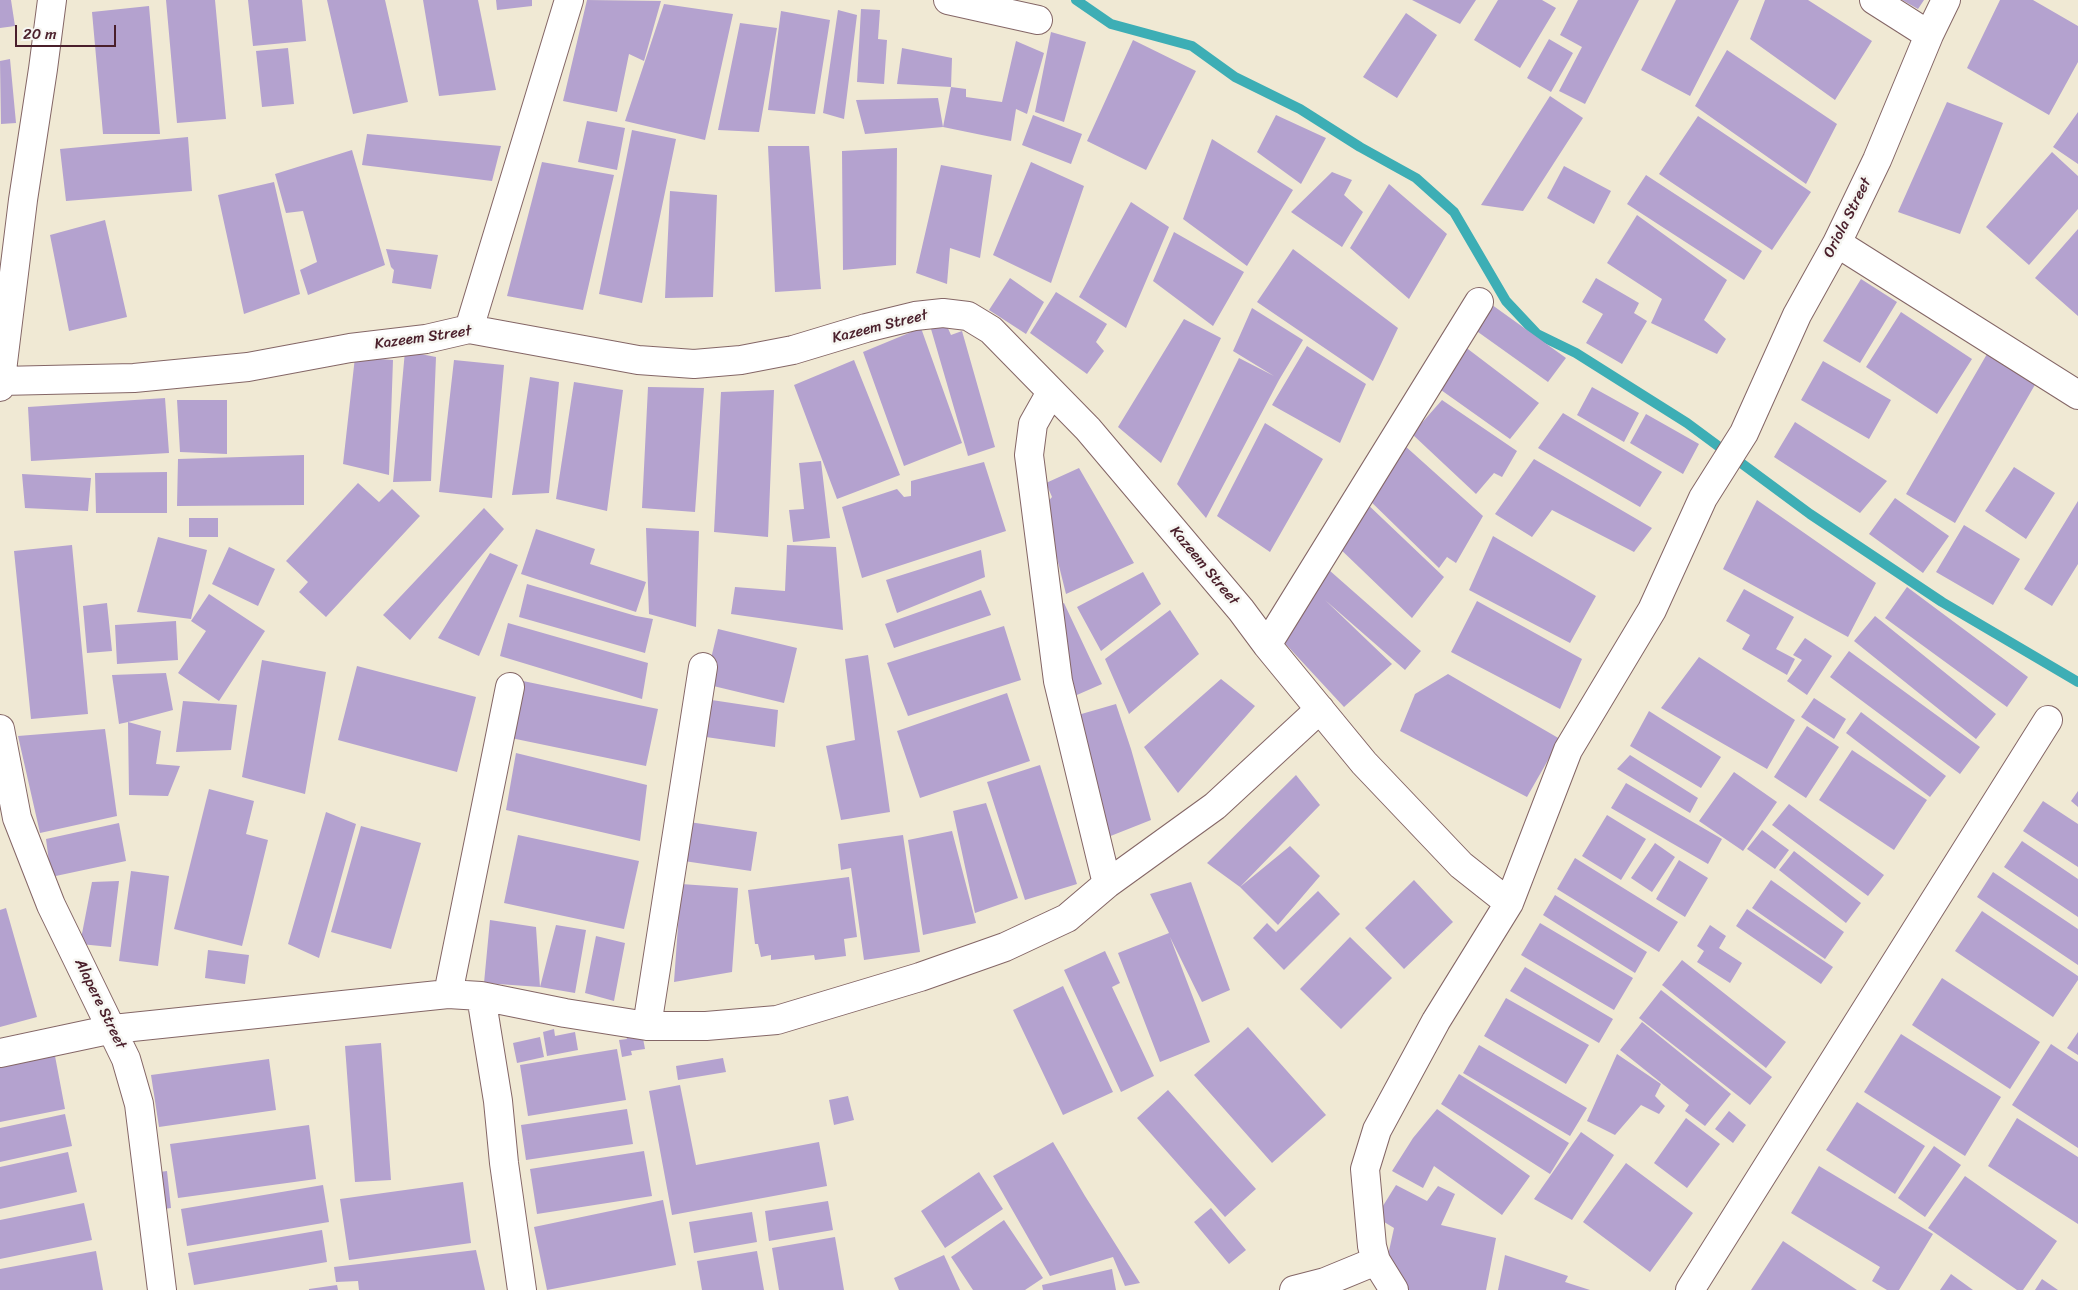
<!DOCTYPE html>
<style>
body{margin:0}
#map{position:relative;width:2078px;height:1290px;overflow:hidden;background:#f0e9d4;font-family:Sriracha,sans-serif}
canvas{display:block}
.scale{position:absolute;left:15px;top:25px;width:101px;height:22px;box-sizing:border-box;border:2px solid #4a1f2b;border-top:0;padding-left:6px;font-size:15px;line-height:18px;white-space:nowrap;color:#4a1f2b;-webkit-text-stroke:4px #f6f6f2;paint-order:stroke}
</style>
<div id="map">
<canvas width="2078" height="1290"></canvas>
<div class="scale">20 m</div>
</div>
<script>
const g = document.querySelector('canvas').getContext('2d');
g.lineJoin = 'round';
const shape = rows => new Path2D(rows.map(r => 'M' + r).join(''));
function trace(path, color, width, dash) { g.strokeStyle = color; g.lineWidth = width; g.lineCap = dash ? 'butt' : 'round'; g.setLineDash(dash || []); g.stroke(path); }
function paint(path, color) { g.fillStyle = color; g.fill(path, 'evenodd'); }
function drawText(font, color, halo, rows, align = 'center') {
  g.font = font + ' Sriracha,sans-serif'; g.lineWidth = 5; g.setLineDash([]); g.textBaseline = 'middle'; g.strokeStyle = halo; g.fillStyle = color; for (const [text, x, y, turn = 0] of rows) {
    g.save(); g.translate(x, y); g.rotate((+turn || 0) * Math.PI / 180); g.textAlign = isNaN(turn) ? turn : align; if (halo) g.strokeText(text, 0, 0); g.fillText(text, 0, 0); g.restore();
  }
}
trace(shape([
 [1076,0,1111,24,1192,46,1235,77,1300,109,1360,147,1416,178,1454,212,1506,301,1537,334,1576,353,1687,423,1810,514,1942,602,2078,682]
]), '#3daeb5', 10);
paint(shape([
 [0,0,11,0,15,26,0,28],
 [166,0,215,0,226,119,177,123],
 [248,0,302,0,306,41,253,46],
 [327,0,385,0,408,102,353,114],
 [423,0,478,0,496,90,439,96],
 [496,0,532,0,532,6,497,10],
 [587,0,661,1,644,61,629,54,617,112,563,101],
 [1412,0,1476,0,1460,24],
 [1498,0,1542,0,1556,8,1520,68,1474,40],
 [1578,0,1639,0,1585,104,1559,91,1582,47,1560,35],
 [1676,0,1739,0,1690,96,1641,70],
 [1765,0,1808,0,1872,41,1835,100,1750,39],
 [1902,0,1924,0,1918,9],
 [2000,0,2033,0,2078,26,2078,62,2049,115,1967,68],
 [664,4,733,14,705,140,625,121],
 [149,6,160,134,103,134,92,12],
 [861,9,880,10,878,39,887,40,884,84,857,82],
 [838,10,857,15,844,119,823,113],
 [781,11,830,20,815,114,768,110],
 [1406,13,1437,35,1397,98,1363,77],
 [740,23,777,28,759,132,718,130],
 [1051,32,1086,42,1064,122,1035,112],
 [1549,39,1573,53,1551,92,1527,78],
 [1133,40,1196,71,1146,170,1087,141],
 [1016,41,1044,53,1027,114,1016,109,1011,141,943,127,865,134,856,100,938,98,943,127,951,87,966,89,966,97,1002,102],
 [288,48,294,104,262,107,256,51],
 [902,48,952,58,951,87,897,84],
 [1727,50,1837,124,1806,184,1695,106],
 [10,59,16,123,1,124,0,61],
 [1550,96,1583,118,1523,211,1481,205],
 [1947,102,2003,123,1960,234,1898,212],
 [2078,112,2078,164,2053,147],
 [1033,115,1082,134,1071,164,1022,145],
 [1276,115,1326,138,1301,184,1257,152],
 [1698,116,1811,192,1772,250,1659,174],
 [587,121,625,128,617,170,578,162],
 [632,130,676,139,642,303,599,294],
 [367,134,501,146,492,181,362,165],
 [188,137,192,191,66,201,60,149],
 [1212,139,1293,190,1247,266,1183,219],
 [768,146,809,146,821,289,775,292],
 [897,148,896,265,843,270,842,151],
 [352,150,385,265,308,295,300,270,317,262,303,211,286,213,275,174],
 [2052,152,2078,176,2078,209,2029,265,1986,227],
 [542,162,614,175,583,310,507,296],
 [1031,162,1084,186,1051,283,993,255],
 [941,165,992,175,980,258,950,248,947,284,916,273],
 [1564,166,1611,191,1594,224,1547,198],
 [1332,172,1352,180,1344,195,1363,212,1342,247,1291,212],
 [1646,175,1762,251,1744,280,1627,204],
 [274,182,300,294,244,314,218,195],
 [1389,184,1447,234,1409,299,1350,248],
 [670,191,717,195,713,297,665,298],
 [1131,202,1169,227,1126,328,1079,297],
 [1637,215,1727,280,1704,320,1726,339,1717,354,1651,323,1662,299,1607,263],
 [105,220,127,317,69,331,50,235],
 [2078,229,2078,316,2035,278],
 [1174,232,1244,272,1213,326,1153,281],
 [386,249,438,255,431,289,392,283,394,270,391,267],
 [1293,249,1398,328,1373,381,1257,302],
 [1010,278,1044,302,1026,334,989,310],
 [1596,278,1639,303,1634,313,1647,321,1622,364,1586,343,1603,314,1582,302],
 [1861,279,1897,302,1860,363,1823,341],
 [1056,292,1107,324,1096,342,1104,351,1087,374,1030,333],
 [1488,302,1566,358,1548,382,1471,327],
 [1252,308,1303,340,1279,380,1206,518,1177,484,1239,358,1274,376,1233,351],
 [1901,312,1972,359,1937,414,1866,367],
 [1184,319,1221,338,1161,463,1118,427],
 [946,324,951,335,962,331,995,447,968,456,931,329],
 [921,328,962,443,904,466,863,352],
 [1460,343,1539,403,1510,439,1434,385],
 [1307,346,1366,384,1340,443,1272,405],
 [405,351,436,357,431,481,393,482],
 [1987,354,2036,383,1955,523,1906,494],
 [355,357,393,360,389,475,343,464],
 [454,360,504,365,492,498,439,492],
 [854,360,900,475,837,499,794,385],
 [1823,361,1891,400,1869,439,1801,400],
 [530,377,559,382,549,493,512,495],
 [574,382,623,390,607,511,556,499],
 [648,387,704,388,695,512,642,508],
 [1592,387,1639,413,1624,442,1577,415],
 [774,390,768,537,714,532,721,392],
 [165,398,169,453,31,461,28,407],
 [177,400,227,400,227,454,180,452],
 [1442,400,1517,451,1502,477,1494,473,1476,494,1412,434],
 [1563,413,1662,472,1640,507,1538,448],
 [1646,414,1699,444,1683,474,1630,443],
 [1795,422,1887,481,1860,513,1774,457],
 [1265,423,1323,459,1270,552,1217,516],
 [1404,445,1483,516,1456,563,1447,557,1439,568,1363,494],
 [304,455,304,505,177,506,178,459],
 [1534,459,1652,528,1634,552,1552,510,1532,537,1495,514],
 [821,461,830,538,793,542,789,510,804,509,799,463],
 [984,462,1006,531,862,578,842,507,897,489,904,497,911,496,911,481],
 [2014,467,2055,493,2026,539,1985,511],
 [1079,468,1134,563,1066,594,1044,506,1052,497,1046,483],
 [167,472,167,513,96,513,95,473],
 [22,474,91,478,88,511,25,508],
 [358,483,379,502,392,489,420,516,326,617,299,592,308,582,286,561],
 [1895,498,1949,536,1923,573,1869,534],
 [1363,500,1444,577,1412,618,1335,544],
 [1757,500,1876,583,1848,637,1723,569],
 [2078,501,2078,564,2052,606,2024,589],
 [484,508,504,529,410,640,383,615],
 [189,518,218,518,218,537,189,537],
 [1964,525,2020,559,1993,605,1936,572],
 [646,528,699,531,696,627,649,614],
 [536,529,595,549,590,564,646,582,636,612,521,574],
 [1493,536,1596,596,1570,643,1469,590],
 [158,537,207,550,191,619,137,612],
 [72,545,88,714,31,719,14,551],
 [787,545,836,547,843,630,731,614,735,587,785,591],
 [229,547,275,569,258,606,212,584],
 [981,550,985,577,897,613,886,580],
 [490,553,518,565,479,656,438,638],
 [1329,570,1421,651,1405,670,1325,600,1392,664,1344,707,1281,639],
 [1143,572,1161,604,1101,651,1077,607],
 [527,584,636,616,653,619,645,653,519,617],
 [1907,587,2028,677,2007,707,1885,618],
 [1744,589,1794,617,1776,649,1795,659,1787,675,1742,649,1750,635,1726,621],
 [981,590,991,615,894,648,885,624],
 [209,594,265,631,219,701,178,673,206,631,191,621],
 [1477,601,1582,659,1560,709,1451,652],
 [107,603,112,651,87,653,83,606],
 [1064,603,1102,684,1070,698,1055,607],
 [1170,610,1199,654,1129,714,1105,659],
 [1875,616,1996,714,1976,739,1854,641],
 [176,621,178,660,117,664,115,625],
 [508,623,648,663,642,699,500,656],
 [1004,626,1021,680,908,716,887,663],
 [718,629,797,648,784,703,705,684],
 [1805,638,1832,656,1807,695,1787,681,1802,660,1793,655],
 [1849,651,1980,747,1960,774,1830,677],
 [868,655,890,812,841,820,826,746,855,740,845,659],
 [1699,657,1795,720,1767,769,1661,708],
 [262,660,326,672,305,794,242,777],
 [357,666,476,697,457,772,338,740],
 [166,673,173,710,128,722,161,731,156,764,180,766,168,796,129,795,128,722,119,724,112,675],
 [1448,674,1560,739,1527,797,1400,731,1415,694],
 [1221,679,1255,706,1178,793,1144,747],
 [523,681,658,709,646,766,511,738],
 [1007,693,1030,761,920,798,897,731],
 [1814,698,1846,719,1834,739,1801,717],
 [705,699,778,710,775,747,699,736],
 [183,701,237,705,231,750,176,752],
 [1116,704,1131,749,1151,820,1103,839,1071,717],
 [1649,711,1721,757,1701,788,1630,746],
 [1861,712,1946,776,1930,797,1846,733],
 [1807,726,1839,747,1806,798,1774,777],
 [105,729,117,816,40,833,18,736],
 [1852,750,1927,800,1894,850,1819,800],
 [516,753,647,785,640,841,506,810],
 [1630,755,1698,798,1690,813,1617,769],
 [1040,765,1077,884,1025,900,987,782],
 [1734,772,1777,802,1743,851,1699,821],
 [1296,775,1320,805,1240,887,1290,846,1320,876,1278,925,1240,887,1207,863],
 [1626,783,1722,839,1708,864,1611,808],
 [209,789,254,801,246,834,268,840,242,946,174,929],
 [2078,791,2078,807,2071,801],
 [2043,801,2078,824,2078,867,2023,831],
 [986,803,1018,898,975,913,953,811],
 [1789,804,1884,875,1868,896,1772,825],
 [326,812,356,824,319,958,288,944],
 [1607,815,1646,839,1621,880,1582,856],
 [689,822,757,832,751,871,684,861],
 [119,823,126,861,51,877,46,839],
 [361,826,421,843,391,949,331,932],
 [1762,830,1789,850,1775,869,1747,849],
 [952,831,976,923,923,935,908,840],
 [518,835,639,861,624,929,504,903],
 [903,835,920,952,864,960,851,868,841,870,838,844],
 [2022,841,2078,879,2078,917,2004,867],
 [1655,843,1675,857,1652,892,1631,878],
 [1794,851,1861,903,1846,923,1779,870],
 [1575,858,1678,922,1659,952,1557,889],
 [1679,860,1708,878,1685,917,1656,899],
 [131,871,169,876,158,966,119,961],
 [1993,872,2078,929,2078,965,1977,897],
 [849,877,857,937,844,939,846,956,815,960,814,955,771,960,771,955,761,957,758,944,755,944,748,890],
 [1414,880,1453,922,1404,969,1365,928],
 [1771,880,1844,932,1825,959,1752,908],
 [119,881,111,947,80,944,92,882],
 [1191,882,1230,990,1202,1002,1170,937,1210,1042,1160,1062,1118,953,1169,933,1150,894],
 [681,884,738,888,732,972,674,982],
 [1318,891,1340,914,1284,970,1253,938,1267,923,1276,932],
 [1555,895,1647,952,1635,973,1543,915],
 [6,908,37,1017,0,1027,0,910],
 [1747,909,1833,967,1821,984,1736,926],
 [1982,911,2078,976,2078,980,2053,1017,1955,951],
 [490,920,536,927,540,987,556,925,586,930,575,993,540,987,484,983],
 [1540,923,1633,978,1614,1010,1521,955],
 [1710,925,1726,936,1719,948,1742,963,1730,983,1697,962,1704,951,1697,946],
 [596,936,625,943,614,1001,585,993],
 [1350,937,1392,978,1341,1029,1300,989],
 [208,950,249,955,245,984,205,978],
 [1105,951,1120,983,1112,987,1154,1076,1121,1092,1064,970],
 [1682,960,1786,1042,1766,1068,1662,985],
 [1525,967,1613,1019,1599,1043,1510,991],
 [1942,978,2040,1042,2010,1089,1912,1025],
 [1063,986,1113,1092,1063,1115,1013,1010],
 [1661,990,1772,1077,1750,1105,1639,1018],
 [1506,998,1589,1045,1566,1084,1484,1036],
 [1642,1022,1731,1094,1705,1126,1685,1111,1689,1105,1620,1050],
 [1248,1027,1326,1115,1272,1163,1194,1075],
 [554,1029,555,1036,575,1032,578,1050,547,1056,543,1032],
 [2078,1032,2078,1055,2067,1048],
 [642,1033,645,1049,631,1051,632,1055,622,1057,619,1040,627,1039,626,1036],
 [1901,1034,2001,1097,1965,1156,1864,1092],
 [540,1037,544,1057,517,1063,513,1043],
 [381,1043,391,1180,355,1182,345,1046],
 [2051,1044,2078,1062,2078,1148,2012,1105],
 [1479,1045,1587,1108,1570,1136,1463,1073],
 [617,1049,626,1100,528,1116,520,1065],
 [1617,1054,1661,1084,1655,1096,1665,1106,1659,1114,1641,1105,1615,1135,1587,1121],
 [55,1056,65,1109,0,1122,0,1067],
 [723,1058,726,1072,678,1080,676,1066],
 [269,1059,276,1110,159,1127,151,1075],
 [1459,1074,1569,1143,1550,1174,1441,1104],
 [680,1085,696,1165,819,1142,827,1186,672,1215,649,1091],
 [1168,1090,1256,1189,1225,1217,1137,1118],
 [848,1096,854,1120,834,1125,829,1100],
 [1857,1102,1925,1146,1895,1194,1826,1150],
 [627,1109,633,1144,526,1160,521,1125],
 [1437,1109,1530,1176,1502,1215,1434,1166,1423,1188,1392,1171,1413,1138],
 [1729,1111,1746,1125,1733,1143,1715,1129],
 [65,1114,72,1146,0,1162,0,1128],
 [1686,1118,1720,1144,1687,1188,1654,1163],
 [2017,1118,2078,1157,2078,1224,1988,1166],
 [309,1125,316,1179,178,1198,170,1144],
 [1581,1132,1614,1155,1572,1220,1534,1199],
 [1053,1142,1085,1196,1140,1283,1125,1286,1113,1257,1050,1276,993,1176],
 [1934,1146,1961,1165,1925,1217,1898,1198],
 [644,1151,652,1196,537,1214,530,1169],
 [68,1152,77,1192,0,1209,0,1167],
 [1626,1163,1693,1213,1650,1272,1583,1222],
 [1819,1166,1933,1234,1899,1290,1887,1290,1872,1281,1880,1267,1791,1213],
 [167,1171,171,1208,157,1210,152,1173],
 [979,1172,1003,1209,945,1248,921,1211],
 [1965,1176,2057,1241,2023,1290,2017,1290,1928,1228],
 [463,1182,471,1243,349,1260,340,1199],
 [323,1185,329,1222,187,1246,181,1209],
 [1396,1185,1427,1201,1438,1186,1455,1194,1441,1225,1496,1238,1486,1290,1409,1290,1387,1260,1394,1228,1376,1217],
 [663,1200,676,1265,547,1290,534,1227],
 [828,1201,833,1230,769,1241,765,1211],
 [84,1203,92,1240,0,1259,0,1220],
 [1211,1208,1246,1250,1229,1264,1194,1222],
 [752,1212,757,1242,694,1253,689,1222],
 [1004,1220,1043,1278,1025,1290,973,1290,951,1257],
 [322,1230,327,1262,194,1285,188,1253],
 [835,1237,844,1290,779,1290,772,1248],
 [1783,1241,1857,1290,1751,1290],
 [476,1250,485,1290,359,1290,358,1281,336,1282,334,1267],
 [96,1251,103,1290,0,1290,0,1269],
 [757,1251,764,1290,702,1290,697,1261],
 [944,1255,960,1290,899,1290,894,1278],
 [1505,1255,1568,1276,1565,1282,1590,1290,1498,1290],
 [1112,1269,1116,1290,1043,1290,1042,1285],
 [1951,1274,1973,1290,1940,1290],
 [2042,1279,2058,1290,2035,1290],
 [337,1285,338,1290,309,1290,309,1289]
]), '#b4a2cf');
const minor = shape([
 [948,0,1038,20],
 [1874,0,1929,35],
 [1837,243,2078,395],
 [469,329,569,0],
 [0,381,134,378,248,367,350,348,426,339,469,329,638,360,694,364,741,360,793,350,866,328,915,316,943,313,968,316,991,330,1088,429,1241,610,1267,645,1364,763,1461,865,1509,903],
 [0,387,23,200,43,69,52,0],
 [1051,392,1033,424,1029,455,1058,681,1107,884],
 [1267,645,1479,302],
 [0,729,17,818,51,905,126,1059,139,1104,162,1290],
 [448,994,510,687],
 [481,996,498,1101,504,1163,522,1290],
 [647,1026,703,667],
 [0,1053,113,1029,448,994,481,996,565,1013,647,1026,706,1026,777,1020,920,977,1005,947,1067,918,1107,884,1215,806,1320,709],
 [1294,1290,1325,1282,1376,1261],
 [1394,1290,1376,1261,1372,1246,1365,1169,1377,1130,1436,1021,1509,903,1568,750,1652,610,1703,498,1744,433,1797,315,1837,243,1877,160,1929,35,1946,0],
 [1690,1290,2048,720]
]);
trace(minor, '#846666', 30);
trace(minor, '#fff', 28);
drawText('15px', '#4a1f2b', '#f6f6f2', [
 ["Oriola Street",1848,218,-63],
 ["Kazeem Street",880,327,-14],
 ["Kazeem Street",423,338,-8],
 ["Kazeem Street",1204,566,50],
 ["Alapere Street",100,1004,64]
]);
</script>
